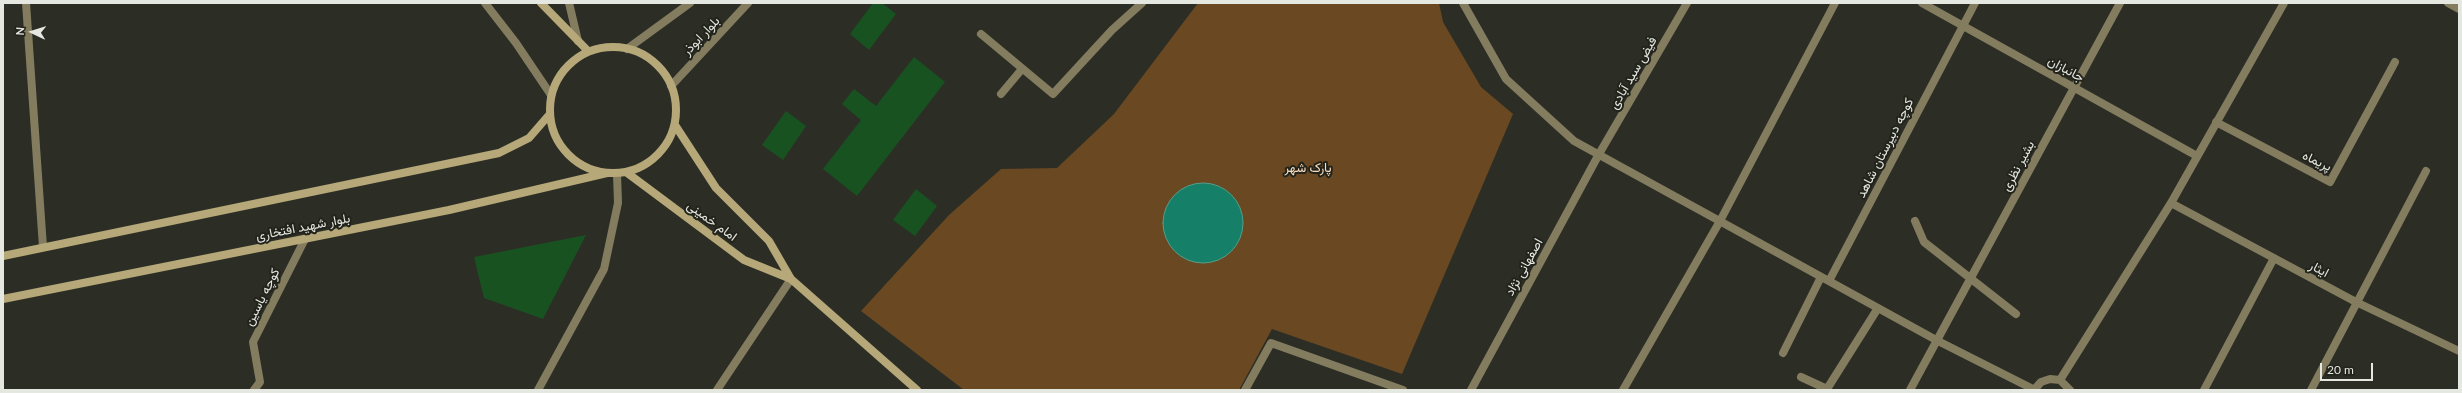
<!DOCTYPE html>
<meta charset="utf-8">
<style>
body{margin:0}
#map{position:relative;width:2462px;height:393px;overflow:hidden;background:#2c2e26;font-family:Lato,sans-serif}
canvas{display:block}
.frame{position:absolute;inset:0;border:4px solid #e5e7e1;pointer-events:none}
.north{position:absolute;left:12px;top:12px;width:40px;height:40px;-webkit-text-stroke:3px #22241c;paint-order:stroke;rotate:274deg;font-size:11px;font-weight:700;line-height:16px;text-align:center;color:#e5e7e1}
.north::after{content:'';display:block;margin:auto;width:14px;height:18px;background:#e5e7e1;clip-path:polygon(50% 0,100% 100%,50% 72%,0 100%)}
.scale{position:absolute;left:2320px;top:363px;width:53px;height:18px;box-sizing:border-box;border:2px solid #e5e7e1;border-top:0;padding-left:5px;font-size:12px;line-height:14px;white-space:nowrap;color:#e5e7e1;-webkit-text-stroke:3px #22241c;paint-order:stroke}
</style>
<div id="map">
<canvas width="2462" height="393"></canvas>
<div class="frame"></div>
<div class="north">N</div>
<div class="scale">20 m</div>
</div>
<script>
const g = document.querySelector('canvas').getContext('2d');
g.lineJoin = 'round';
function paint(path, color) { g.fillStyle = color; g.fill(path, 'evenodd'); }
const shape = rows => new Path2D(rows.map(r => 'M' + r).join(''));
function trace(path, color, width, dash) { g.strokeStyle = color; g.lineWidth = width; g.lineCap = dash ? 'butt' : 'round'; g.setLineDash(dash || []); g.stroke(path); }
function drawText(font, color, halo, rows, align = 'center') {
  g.font = font + ' Lato,Vazirmatn,sans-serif'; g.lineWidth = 4; g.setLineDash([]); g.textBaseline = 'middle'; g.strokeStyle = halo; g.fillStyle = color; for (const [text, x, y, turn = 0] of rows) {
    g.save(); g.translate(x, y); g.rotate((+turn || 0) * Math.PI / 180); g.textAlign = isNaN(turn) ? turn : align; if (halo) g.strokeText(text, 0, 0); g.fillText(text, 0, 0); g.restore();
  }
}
paint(shape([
 [1198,3,1439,3,1443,22,1481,87,1513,114,1402,374,1272,329,1239,390,964,390,861,311,949,215,1001,169,1057,168,1114,114]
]), '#6a4821');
const water = shape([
 '1163 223a40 40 0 1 1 80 0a40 40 0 1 1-80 0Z'
]);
paint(water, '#167f67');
trace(water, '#549e8c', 1);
paint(shape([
 [873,3,882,3,896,14,869,50,850,34],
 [914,57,945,82,857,196,823,169,861,120,842,104,854,89,876,106],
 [786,111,806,126,783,160,762,145],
 [916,189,937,206,915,236,893,220],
 [586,235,543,319,484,298,474,257]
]), '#195221');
trace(shape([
 [26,3,43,247],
 [1463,3,1506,79,1574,141,1938,341,2035,390],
 [1922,3,2197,156],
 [2448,3,2459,9],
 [981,34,1053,94,1112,30,1142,3],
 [1001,94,1022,69],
 [2216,122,2330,182,2395,62],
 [2171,203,2356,302,2459,351],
 [1915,221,1924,242,2016,314],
 [1829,281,1975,3],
 [1783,353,1821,277],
 [1801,377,1827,389,1878,308],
 [2060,380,2171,203,2284,3],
 [254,390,260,382,253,342,305,239],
 [538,390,604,269,618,203,617,174],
 [717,390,791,279],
 [1245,390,1271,343,1403,390],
 [1471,390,1599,154,1687,3],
 [1623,390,1720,221,1835,3],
 [1910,390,2120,3],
 [2034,390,2041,382,2050,379,2060,380,2070,390],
 [2204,390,2274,258],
 [2311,390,2426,171]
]), '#847c5e', 8);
trace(shape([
 [485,3,516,43,551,95],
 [569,3,578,41],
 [627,49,690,3],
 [671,86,748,3]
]), '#847c5e', 8);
trace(shape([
 [541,3,588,51],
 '550 110a63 63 0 1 1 126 0a63 63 0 1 1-126 0Z',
 [675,125,716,188,769,241,791,279],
 [626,172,744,260,791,279,917,390],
 [3,256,499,153,529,138,549,115],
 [3,299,449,210,607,173]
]), '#b6a878', 8);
drawText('13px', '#e5e7e1', '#22241c', [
 ["بلوار ابوذر",701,36,-47],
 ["جانبازان",2066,69,29],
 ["فیض سید آبادی",1633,73,-60],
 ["کوچه دبیرستان شاهد",1885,148,-63],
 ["پریماه",2317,161,25],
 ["بشیر نظری",2018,166,-62],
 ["امام خمینی",712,221,36],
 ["بلوار شهید افتخاری",303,227,-11],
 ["اصفهانی نژاد",1524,267,-61],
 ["ایثار",2319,269,28],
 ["کوچه یاسین",262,297,-63]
]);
drawText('13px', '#fbdec0', '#22241c', [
 ["پارک شهر",1308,168]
]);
</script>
